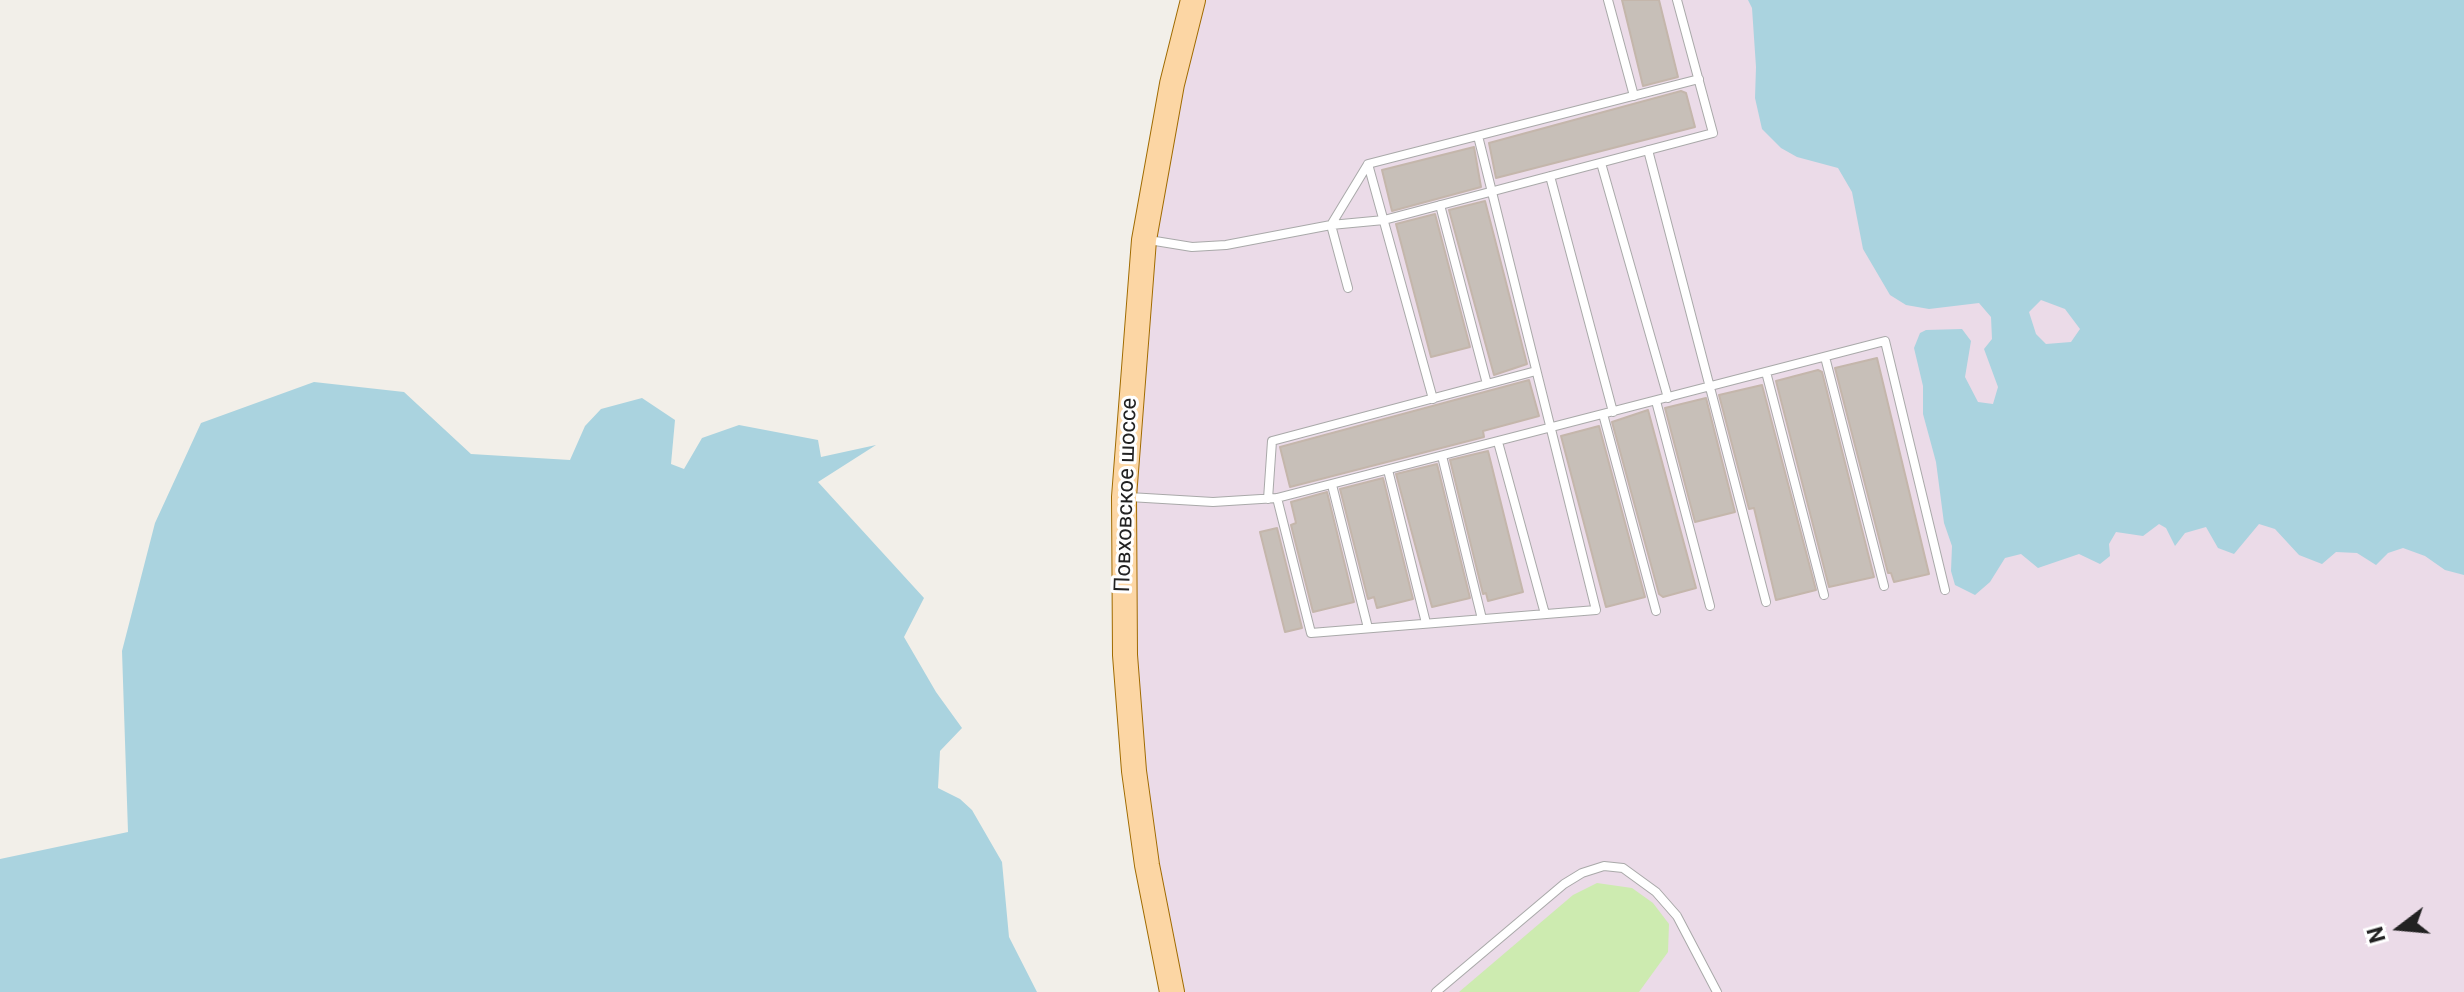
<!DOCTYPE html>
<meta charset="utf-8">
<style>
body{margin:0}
#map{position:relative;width:2464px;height:992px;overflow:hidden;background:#f2efe9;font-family:Roboto,sans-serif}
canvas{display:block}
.north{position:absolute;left:2360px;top:888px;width:80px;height:80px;-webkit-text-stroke:6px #fff;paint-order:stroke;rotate:254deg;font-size:22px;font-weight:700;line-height:32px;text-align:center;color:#222}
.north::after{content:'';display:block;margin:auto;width:28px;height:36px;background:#222;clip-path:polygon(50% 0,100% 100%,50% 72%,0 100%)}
</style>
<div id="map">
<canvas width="2464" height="992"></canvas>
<div class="north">N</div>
</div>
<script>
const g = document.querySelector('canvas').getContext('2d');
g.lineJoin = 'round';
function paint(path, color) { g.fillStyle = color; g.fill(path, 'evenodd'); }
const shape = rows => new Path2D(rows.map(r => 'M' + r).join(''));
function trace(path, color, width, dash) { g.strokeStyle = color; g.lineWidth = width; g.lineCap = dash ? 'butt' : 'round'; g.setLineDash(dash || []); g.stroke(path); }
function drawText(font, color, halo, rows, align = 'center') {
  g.font = font + ' Roboto,sans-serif'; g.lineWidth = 6; g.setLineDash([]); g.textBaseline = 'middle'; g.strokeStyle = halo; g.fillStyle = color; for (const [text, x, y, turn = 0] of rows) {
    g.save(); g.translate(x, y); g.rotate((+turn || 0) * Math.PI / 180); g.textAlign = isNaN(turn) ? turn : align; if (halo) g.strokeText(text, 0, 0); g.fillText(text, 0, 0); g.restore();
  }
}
paint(shape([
 [1193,0,2464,0,2464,992,1172,992,1134,771,1130,386]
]), '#ebdbe8');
paint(shape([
 [1597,883,1632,888,1653,903,1669,924,1668,952,1639,992,1459,992,1573,895]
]), '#cdebb0');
paint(shape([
 [1748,0,2464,0,2464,575,2445,570,2425,556,2403,548,2388,553,2376,565,2357,553,2336,552,2322,564,2299,555,2275,529,2259,524,2234,554,2218,548,2206,527,2185,533,2175,546,2166,528,2159,524,2143,536,2116,532,2109,544,2110,556,2100,564,2079,554,2038,568,2021,554,2005,558,1990,582,1975,595,1955,585,1951,571,1952,546,1944,523,1936,462,1923,414,1923,386,1914,348,1920,333,1926,330,1962,329,1971,341,1965,377,1978,402,1993,404,1998,387,1984,349,1992,339,1991,317,1979,303,1929,309,1906,305,1890,295,1863,249,1852,192,1838,168,1797,157,1781,148,1762,129,1755,98,1756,67,1752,8],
 [2041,300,2065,309,2080,329,2071,342,2046,344,2036,334,2029,312],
 [314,382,404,392,471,454,570,460,585,426,601,409,642,398,675,420,671,464,684,469,702,438,739,425,818,440,821,457,876,445,818,482,924,598,904,637,936,692,962,728,940,751,938,788,960,799,972,810,1002,862,1009,937,1037,992,0,992,0,859,128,832,122,651,155,523,201,423]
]), '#aad3df');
const building = shape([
 [1622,0,1659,0,1678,77,1643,86,1622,0],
 [1681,91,1686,93,1695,127,1496,178,1489,143,1681,91],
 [1474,147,1481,187,1392,211,1382,170,1474,147],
 [1485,201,1527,364,1494,375,1449,210,1485,201],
 [1435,214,1470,347,1431,357,1396,224,1435,214],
 [1877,358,1929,574,1894,582,1891,573,1888,573,1835,368,1877,358],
 [1818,370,1822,372,1874,577,1829,587,1776,381,1818,370],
 [1529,380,1539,416,1483,431,1484,437,1290,487,1280,447,1529,380],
 [1762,385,1816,590,1776,600,1754,508,1749,509,1719,395,1762,385],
 [1706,398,1735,512,1695,522,1665,408,1706,398],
 [1648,410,1696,588,1663,597,1659,594,1612,422,1648,410],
 [1599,426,1645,597,1606,607,1561,436,1599,426],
 [1488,451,1523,592,1488,601,1486,593,1483,594,1450,460,1488,451],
 [1437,464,1470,598,1432,607,1396,474,1437,464],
 [1383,478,1413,599,1377,608,1374,597,1368,599,1340,489,1383,478],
 [1327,492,1354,602,1313,612,1291,525,1296,523,1291,502,1327,492],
 [1277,528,1302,628,1285,632,1260,532,1277,528]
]);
paint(building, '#c7bfb8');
trace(building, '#c4b6ab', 2);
const service = shape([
 [1608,0,1634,96],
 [1648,150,1766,602],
 [1601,163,1668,398],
 [1368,164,1433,399],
 [1550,176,1613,412],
 [1440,205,1487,384],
 [1149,240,1192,247,1226,245,1331,225,1384,220,1713,133,1677,0],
 [1348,288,1331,225,1368,164,1699,79],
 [1825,357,1884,586],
 [1766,372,1824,595],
 [1656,401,1710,606],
 [1603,414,1656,611],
 [1498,442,1545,614],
 [1442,456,1482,619],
 [1388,470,1426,623],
 [1332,485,1368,628],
 [1129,497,1213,502,1277,498,1885,341,1945,590],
 [1277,498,1311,633,1596,610,1478,136],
 [1268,499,1272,441,1536,371],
 [1436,992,1564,884,1582,873,1604,866,1623,868,1656,892,1677,916,1717,992]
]);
const primary = shape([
 [1172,992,1147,865,1134,771,1125,655,1124,497,1144,240,1172,84,1193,0]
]);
trace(service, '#a9a9a9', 10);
trace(primary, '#a06b00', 26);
trace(service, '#fff', 8);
trace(primary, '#fcd6a4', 24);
drawText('22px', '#222', '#fff', [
 ["Повховское шоссе",1127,495,-88]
]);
</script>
